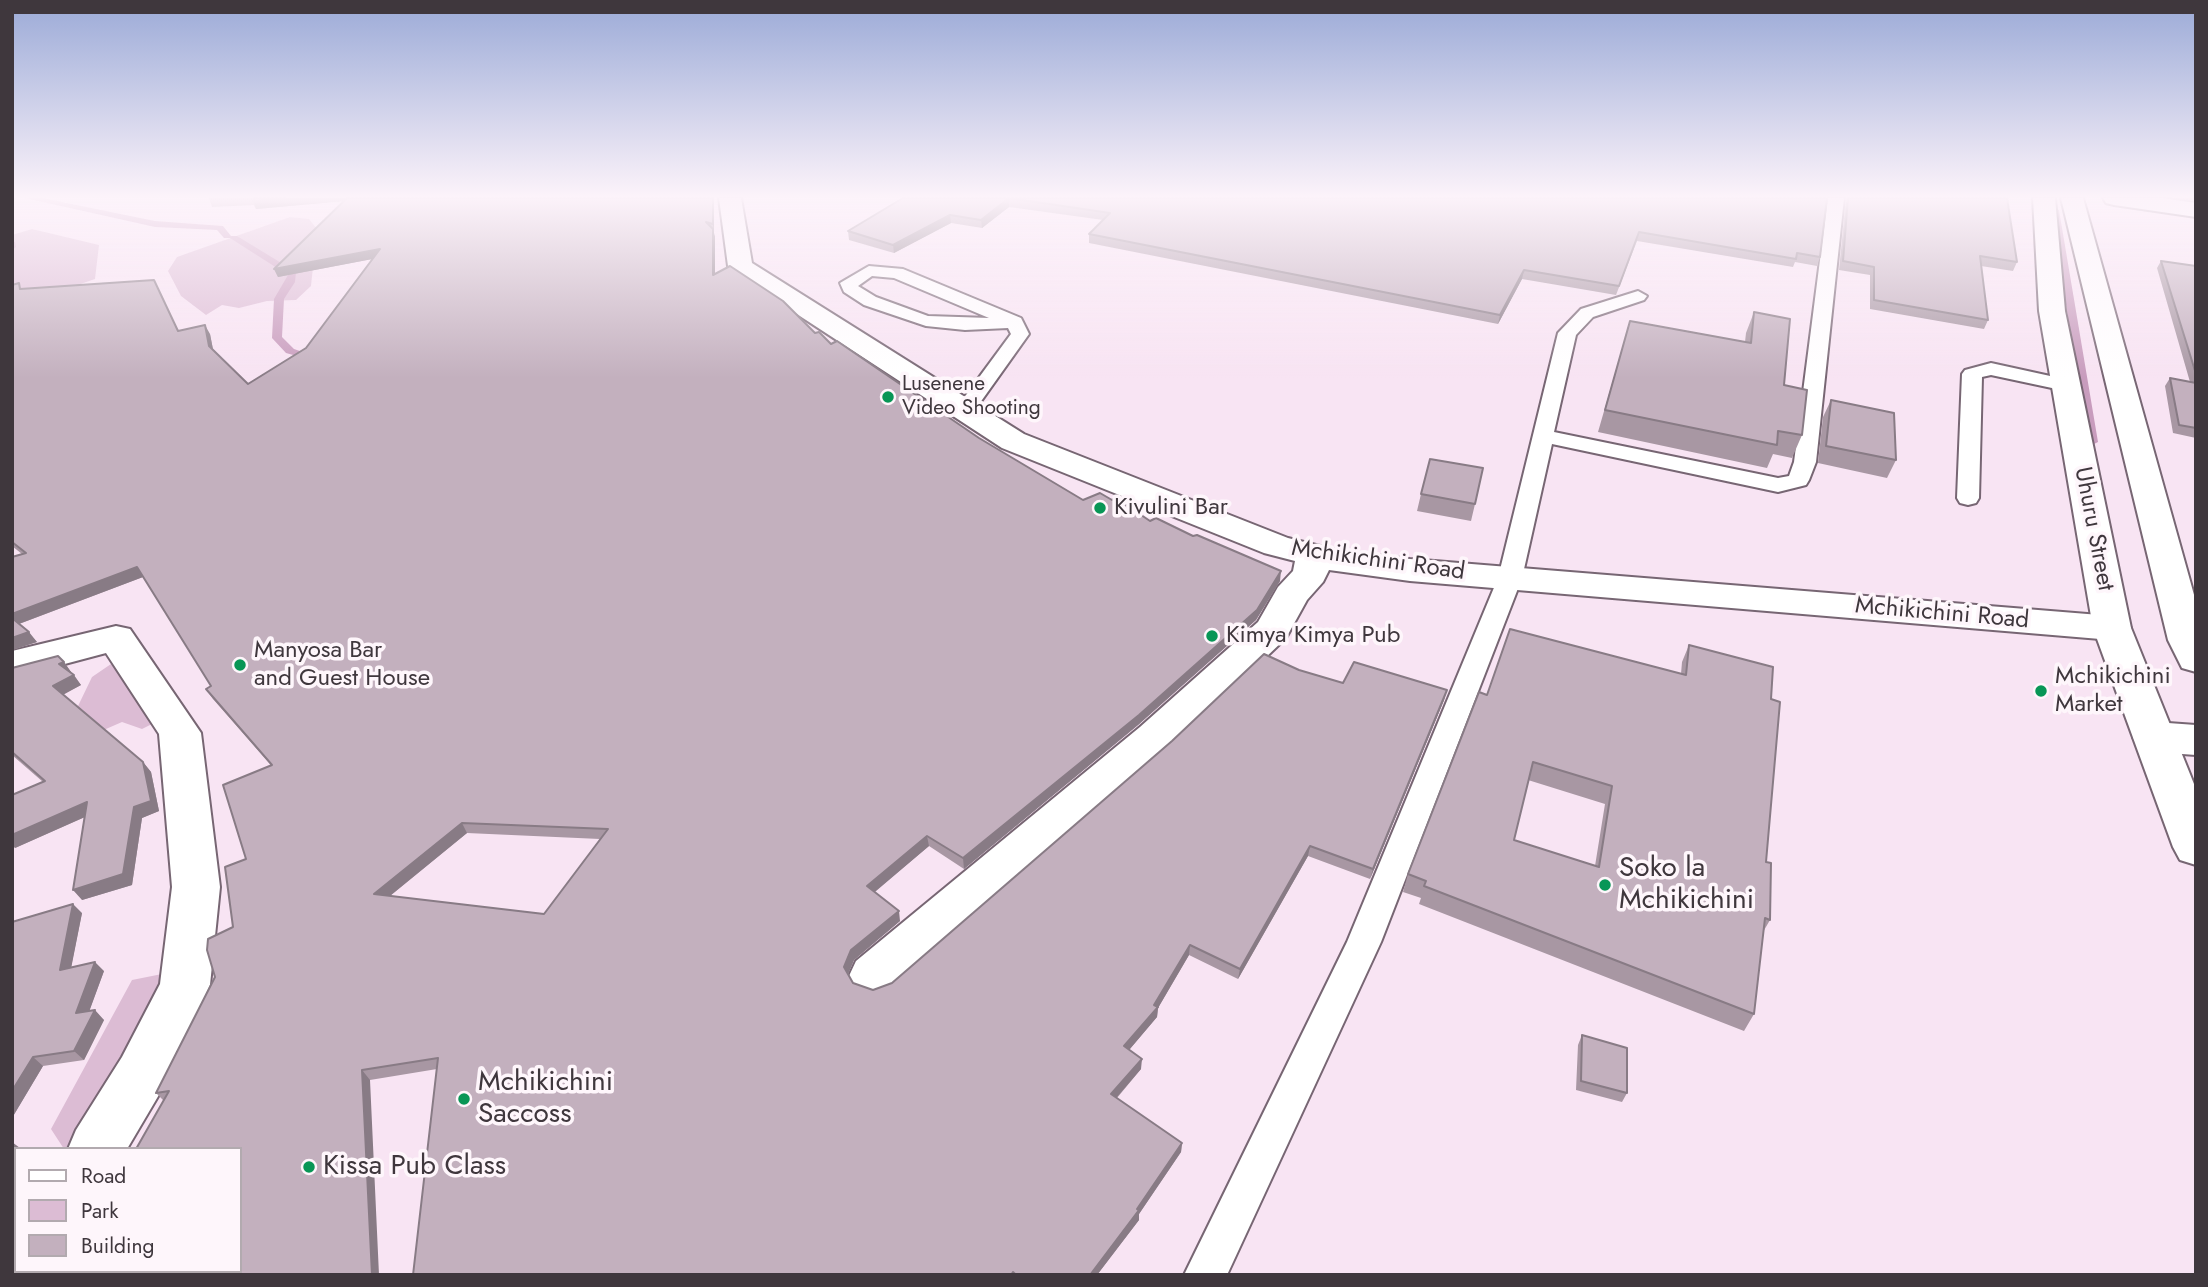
<!DOCTYPE html>
<style>
body{margin:0}
#map{position:relative;width:2208px;height:1287px;overflow:hidden;background:#f8e4f3;font-family:Jost,sans-serif}
canvas{display:block}
.frame{position:absolute;inset:0;border:14px solid #3f373d;pointer-events:none}
.legend{position:absolute;left:14px;top:1147px;width:228px;height:126px;box-sizing:border-box;background:#fef6fb;border:2px solid #b2aaaf;margin:0;padding:9px 12px;list-style:none;font-size:21px;color:#3f373d}
.legend li{display:flex;align-items:center;gap:14px;height:35px}
.legend b{width:35px;border:2px solid #b2aaaf}
</style>
<div id="map">
<canvas width="2208" height="1287"></canvas>
<div class="frame"></div>
<ul class="legend">
<li><b style="height:9px;background:#fff"></b>Road</li>
<li><b style="height:19px;background:#dcbcd4"></b>Park</li>
<li><b style="height:19px;background:#c3b0be"></b>Building</li>
</ul>
</div>
<script>
const g = document.querySelector('canvas').getContext('2d');
g.lineJoin = 'round';
function paint(path, color) { g.fillStyle = color; g.fill(path, 'evenodd'); }
const shape = rows => new Path2D(rows.map(r => 'M' + r).join(''));
function trace(path, color, width, dash) { g.strokeStyle = color; g.lineWidth = width; g.lineCap = dash ? 'butt' : 'round'; g.setLineDash(dash || []); g.stroke(path); }
function drawText(font, color, halo, rows, align = 'center') {
  g.font = font + ' Jost,sans-serif'; g.lineWidth = 7; g.setLineDash([]); g.textBaseline = 'middle'; g.strokeStyle = halo; g.fillStyle = color; for (const [text, x, y, turn = 0] of rows) {
    g.save(); g.translate(x, y); g.rotate((+turn || 0) * Math.PI / 180); g.textAlign = isNaN(turn) ? turn : align; if (halo) g.strokeText(text, 0, 0); g.fillText(text, 0, 0); g.restore();
  }
}
paint(shape([
 [290,217,309,219,325,239,314,257,311,286,296,300,267,301,239,308,222,305,206,315,181,296,168,271,177,257],
 [32,229,99,245,95,279,60,291,12,292,12,235],
 [111,664,158,721,142,729,122,722,51,753,66,731,92,677],
 [172,972,72,1149,64,1149,51,1129,132,980]
]), '#dcbcd4');
paint(shape([
 [12,198,16,198,16,199,12,201,12,198],
 [25,198,42,198,155,221,223,226,231,236,237,236,296,272,295,282,284,299,282,337,294,349,320,358,315,361,286,353,272,338,274,299,288,275,230,238,224,238,217,230,155,227,25,198],
 [2052,208,2059,210,2098,442,2092,445,2086,442,2052,208],
 [12,241,15,242,16,247,12,250,12,241]
]), '#c89cbd');
const lane = shape([
 [1828,198,1844,198,1816,462,1809,480,1806,485,1778,492,1552,444,1522,578,1381,942,1227,1275,1184,1275,1347,942,1498,578,1558,333,1581,309,1638,291,1647,296,1644,300,1593,317,1576,335,1554,432,1778,478,1789,476,1794,462,1828,198],
 [869,266,903,269,1021,318,1029,334,972,414,965,416,958,414,955,410,1011,334,1008,328,965,330,926,326,864,305,844,292,840,283,869,266],
 [872,276,894,278,989,318,928,316,876,297,858,286,872,276],
 [1991,363,2073,381,2076,385,2073,389,2066,391,1991,375,1982,377,1979,498,1976,503,1968,505,1960,503,1957,498,1962,374,1965,370,1991,363]
]);
const street = shape([
 [719,198,741,198,752,263,1024,434,1288,538,1336,550,1410,559,2112,616,2125,619,2131,628,2125,637,2112,640,1410,581,1329,570,1323,582,1307,600,1286,638,1170,749,892,991,874,998,856,991,849,976,856,961,1140,727,1258,622,1278,587,1293,571,1295,561,1264,553,1002,448,731,271,728,266,719,198],
 [2103,198,2162,198,2196,203,2196,217,2114,205,2106,203,2103,198],
 [116,626,130,629,201,733,220,887,210,985,160,1093,127,1149,68,1149,76,1130,122,1057,160,984,172,887,159,734,106,653,12,678,12,651,116,626],
 [2154,722,2196,725,2196,755,2154,752,2139,748,2133,737,2139,726,2154,722],
 [12,1237,16,1237,16,1271,45,1271,43,1275,12,1275,12,1237]
]);
const secondary = shape([
 [2033,198,2055,198,2065,311,2131,628,2196,789,2196,865,2180,860,2173,847,2093,628,2039,311,2033,198],
 [2061,198,2083,198,2196,602,2196,672,2182,668,2168,640,2061,198]
]);
trace(lane, '#776673', 4);
trace(street, '#776673', 4);
trace(secondary, '#776673', 4);
paint(lane, '#fff');
paint(street, '#fff');
paint(secondary, '#fff');
paint(shape([
 [209,198,714,198,714,232,713,232,715,237,715,274,815,333,979,438,1083,500,1112,500,1150,521,1280,581,1256,620,1138,725,964,869,929,846,874,892,900,921,854,960,848,974,853,983,873,990,892,983,1299,670,1343,683,1447,690,1444,700,1370,879,1308,856,1238,979,1189,955,1158,1008,1157,1017,1129,1050,1141,1069,1117,1098,1182,1143,1181,1152,1139,1214,1139,1220,1097,1275,413,1275,437,1069,370,1080,240,1271,164,1101,156,1093,215,977,233,927,246,859,271,765,213,699,206,689,211,686,143,577,19,624,37,642,12,650,22,554,12,546,12,285,22,289,154,280,178,331,210,334,213,349,248,384,306,348,372,259,278,277,274,269,344,201,256,209,254,205,212,207],
 [467,833,600,839,544,914,390,896],
 [903,198,1827,198,1820,257,1817,266,1795,262,1793,267,1637,241,1616,295,1522,279,1498,324,1089,243,1089,234,1103,220,1009,207,982,228,951,223,894,253,849,240,848,231],
 [1846,198,2007,198,2017,262,2013,271,1981,266,1988,320,1984,329,1870,309,1870,275,1839,270],
 [2172,198,2196,198,2196,201],
 [2161,261,2196,266,2196,438,2173,433,2165,386,2170,378,2190,382,2157,268],
 [1754,312,1784,385,1802,435,1792,458,1773,454,1767,468,1598,432,1630,321,1745,342,1746,333],
 [1831,400,1896,460,1887,478,1818,463,1823,417],
 [1421,494,1475,504,1471,521,1417,511],
 [1689,645,1771,699,1766,862,1770,920,1763,932,1754,1014,1744,1031,1419,904,1421,898,1403,892,1408,874,1487,695,1681,674,1682,662],
 [1528,780,1605,804,1595,866,1514,840],
 [64,662,71,672,70,672,81,685,63,694,143,762,151,772,159,811,142,818,132,885,82,900,85,817,15,848,43,782,12,755,12,668],
 [82,913,71,967,104,971,89,1011,104,1020,84,1060,43,1066,12,1118,12,922],
 [1582,1035,1627,1093,1622,1102,1576,1090,1578,1045]
]), '#a897a3');
paint(shape([
 [285,198,355,198,356,200,256,209,253,201],
 [713,198,714,198,714,232,713,224],
 [1009,198,1009,207,982,228,981,220],
 [950,215,951,223,894,253,893,245],
 [713,229,715,237,715,283,713,275],
 [380,249,383,257,278,277,274,269],
 [1524,270,1522,279,1498,324,1500,315],
 [205,325,210,334,214,355,209,346],
 [137,567,143,577,16,625,12,620,12,614],
 [1281,571,1280,581,1256,620,1138,725,964,869,963,858],
 [29,632,37,642,12,650,12,638],
 [64,662,71,672,67,674,59,664],
 [74,675,81,685,61,696,53,686],
 [1447,690,1444,700,1370,879,1373,869],
 [143,762,151,772,159,811,142,818,132,885,82,900,73,890,134,807],
 [87,802,96,812,15,848,12,845,12,835],
 [462,823,467,833,380,904,374,894],
 [927,836,929,846,869,897,867,886],
 [1310,846,1308,856,1238,979,1240,969],
 [73,904,82,913,69,979,60,970],
 [899,911,900,921,854,960,847,977,844,967,851,950],
 [1190,945,1189,955,1158,1008,1157,1017,1124,1056,1124,1046,1154,1005],
 [95,962,104,971,85,1023,76,1013],
 [95,1010,104,1020,84,1060,74,1051],
 [33,1057,43,1066,12,1118,12,1091],
 [1142,1059,1141,1069,1111,1104,1111,1094],
 [362,1070,370,1080,379,1275,372,1275],
 [12,1142,20,1148,16,1149,16,1156,12,1163],
 [1182,1143,1181,1152,1139,1214,1139,1220,1097,1275,1090,1275]
]), '#887b85');
const building = shape([
 [255,198,285,198,253,201,255,198],
 [347,198,713,198,713,224,706,222,713,229,713,275,730,266,783,301,815,333,819,332,831,344,837,341,979,438,1083,500,1100,493,1112,500,1116,498,1150,521,1156,518,1193,536,1197,535,1281,571,1257,610,1139,715,963,858,927,836,867,886,899,911,851,950,844,967,853,983,873,990,892,983,1172,741,1264,654,1299,670,1343,683,1354,662,1447,690,1373,869,1310,846,1240,969,1190,945,1154,1005,1158,1007,1124,1046,1142,1059,1111,1094,1182,1143,1137,1209,1139,1210,1090,1275,1016,1275,1013,1272,1011,1275,413,1275,438,1058,362,1070,372,1275,12,1275,14,1269,16,1269,16,1271,240,1271,240,1149,136,1149,169,1091,156,1093,215,977,207,950,208,939,233,927,225,867,246,859,223,785,272,765,206,689,211,686,137,567,12,614,12,557,26,553,12,542,12,285,19,283,20,289,154,280,178,331,205,325,209,346,248,384,306,348,380,249,274,269,347,198],
 [462,823,608,829,544,914,374,894,462,823],
 [903,198,1827,198,1820,257,1797,253,1796,259,1639,232,1619,286,1524,270,1500,315,1089,234,1110,213,1009,198,981,220,950,215,893,245,848,231,903,198],
 [1848,198,2007,198,2017,262,1980,256,1988,320,1874,300,1874,267,1843,261,1848,198],
 [2161,261,2196,266,2196,374,2161,261],
 [1754,312,1790,319,1784,385,1807,390,1802,435,1778,431,1777,445,1605,410,1630,321,1751,343,1754,312],
 [2170,378,2196,383,2196,428,2179,425,2170,378],
 [1831,400,1894,413,1896,460,1826,446,1831,400],
 [1430,459,1483,468,1475,504,1421,494,1430,459],
 [12,618,29,632,12,638,12,618],
 [1510,629,1686,675,1689,645,1773,667,1771,699,1780,702,1766,862,1771,863,1770,920,1765,918,1754,1014,1424,886,1426,881,1408,874,1479,692,1487,695,1510,629],
 [1533,762,1612,786,1599,867,1514,840,1533,762],
 [58,656,64,662,59,664,74,675,53,686,143,762,151,801,134,807,123,874,73,890,87,802,12,835,12,795,45,781,12,752,12,668,58,656],
 [73,904,60,970,95,962,76,1013,95,1010,74,1051,33,1057,12,1091,12,922,73,904],
 [1582,1035,1627,1048,1627,1093,1581,1081,1582,1035]
]);
paint(building, '#c3b0be');
trace(building, '#887b85', 2);
const sky = g.createLinearGradient(0, 0, 0, 378);
sky.addColorStop(0, '#9baad7');
sky.addColorStop(0.52, '#fcf3fa');
sky.addColorStop(1, '#fcf3fa00');
g.fillStyle = sky;
g.fillRect(0, 0, 2208, 378);
for (const [x, y, r, color] of [
 [888,397,7,"#089656"],
 [1100,508,7,"#089656"],
 [1212,636,7,"#089656"],
 [240,665,7,"#089656"],
 [2041,691,7,"#089656"],
 [1605,885,7,"#089656"],
 [464,1099,7,"#089656"],
 [309,1167,7,"#089656"]
]) { const dot = new Path2D(); dot.arc(x, y, r, 0, 2 * Math.PI); g.fillStyle = color; g.fill(dot); trace(dot, '#fef6fb', 2.5); }
drawText('21px', '#3f373d', '#fef6fb', [
 ["Lusenene",902,385],
 ["Video Shooting",902,409]
], 'left');
drawText('24px', '#3f373d', '#fef6fb', [
 ["Kivulini Bar",1114,508],
 ["Kimya Kimya Pub",1226,636],
 ["Manyosa Bar",254,651],
 ["and Guest House",254,679],
 ["Mchikichini",2055,677],
 ["Market",2055,705]
], 'left');
drawText('24px', '#3f373d', '#fef6fb', [
 ["Uhuru Street",2093,529,79],
 ["Mchikichini Road",1378,561,8],
 ["Mchikichini Road",1942,614,5]
]);
drawText('28px', '#3f373d', '#fef6fb', [
 ["Soko la",1619,869],
 ["Mchikichini",1619,901],
 ["Mchikichini",478,1083],
 ["Saccoss",478,1115],
 ["Kissa Pub Class",323,1167]
], 'left');
</script>
